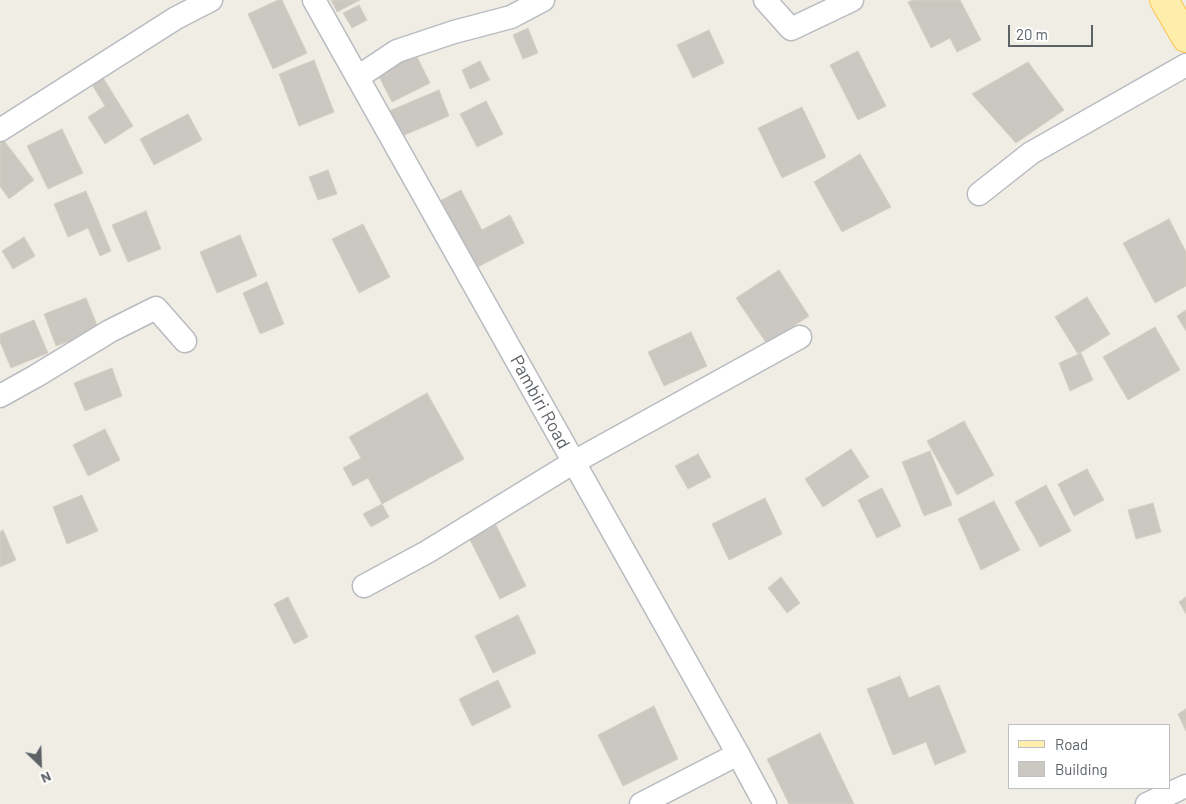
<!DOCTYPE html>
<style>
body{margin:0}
#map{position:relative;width:1186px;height:804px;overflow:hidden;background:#f0ede5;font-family:Barlow,sans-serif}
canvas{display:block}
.legend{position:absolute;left:1008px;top:724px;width:162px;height:65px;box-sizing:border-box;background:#fff;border:1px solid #bec0c2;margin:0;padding:6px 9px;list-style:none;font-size:15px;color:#5d6267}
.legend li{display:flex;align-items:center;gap:10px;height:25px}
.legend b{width:25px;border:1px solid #bec0c2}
.north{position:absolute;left:15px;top:739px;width:50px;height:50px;-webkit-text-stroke:4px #fff;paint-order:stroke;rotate:156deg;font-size:14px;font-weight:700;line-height:20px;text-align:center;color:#5d6267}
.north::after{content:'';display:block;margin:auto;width:18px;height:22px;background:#5d6267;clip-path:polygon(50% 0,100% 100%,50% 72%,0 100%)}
.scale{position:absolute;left:1008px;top:25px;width:85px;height:22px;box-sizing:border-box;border:2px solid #5d6267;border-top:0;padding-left:6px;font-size:15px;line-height:18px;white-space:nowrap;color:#5d6267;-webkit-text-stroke:4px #fff;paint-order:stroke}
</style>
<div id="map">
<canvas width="1186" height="804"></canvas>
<ul class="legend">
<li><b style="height:6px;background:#ffedab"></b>Road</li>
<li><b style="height:14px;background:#cbc8c2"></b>Building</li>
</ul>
<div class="north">N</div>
<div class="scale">20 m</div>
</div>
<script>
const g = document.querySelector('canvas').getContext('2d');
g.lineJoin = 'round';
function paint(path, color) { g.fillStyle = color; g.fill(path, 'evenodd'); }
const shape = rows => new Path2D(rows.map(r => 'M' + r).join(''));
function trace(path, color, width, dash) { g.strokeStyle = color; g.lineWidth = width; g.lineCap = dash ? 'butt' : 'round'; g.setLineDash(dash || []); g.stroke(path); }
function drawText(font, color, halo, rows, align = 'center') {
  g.font = font + ' Barlow,sans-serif'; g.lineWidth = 4; g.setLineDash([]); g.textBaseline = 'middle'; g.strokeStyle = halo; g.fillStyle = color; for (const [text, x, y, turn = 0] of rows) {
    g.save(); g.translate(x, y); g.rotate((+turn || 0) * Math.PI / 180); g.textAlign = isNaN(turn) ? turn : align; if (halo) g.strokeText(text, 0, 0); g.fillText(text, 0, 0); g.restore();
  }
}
const building = shape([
 [278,0,282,0,307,53,273,69,248,14,278,0],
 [331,0,360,0,337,12,331,0],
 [913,0,960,0,981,40,957,52,950,38,931,48,908,2,913,0],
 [359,5,367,20,352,28,343,13,359,5],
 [528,28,538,53,523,59,513,35,528,28],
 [709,30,724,63,693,78,677,45,709,30],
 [413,49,430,83,392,102,375,69,413,49],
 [858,51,886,106,858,120,830,65,858,51],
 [314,60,334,112,299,126,279,74,314,60],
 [480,61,490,80,470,89,462,70,480,61],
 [1028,62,1064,110,1016,143,972,94,1028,62],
 [102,76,133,126,105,144,88,117,105,106,91,83,102,76],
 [439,90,449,116,400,137,389,111,439,90],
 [486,101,503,134,477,147,460,114,486,101],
 [802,107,826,157,782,178,758,128,802,107],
 [188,114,202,140,154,165,140,139,188,114],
 [62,129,83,173,48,189,27,146,62,129],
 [2,138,34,180,9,199,0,186,0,139,2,138],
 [860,154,891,207,842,232,814,182,860,154],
 [328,170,337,194,318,200,309,177,328,170],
 [461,190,482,230,510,215,524,243,472,270,436,203,461,190],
 [86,191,111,251,100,256,88,228,68,237,54,204,86,191],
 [146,211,161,249,128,262,112,225,146,211],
 [1169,219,1186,252,1186,286,1155,303,1123,243,1169,219],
 [363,224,390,277,359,293,332,239,363,224],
 [240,235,257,276,217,293,200,252,240,235],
 [24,237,35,256,13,269,2,251,24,237],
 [779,270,809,316,767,344,736,298,779,270],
 [267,282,284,324,260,334,243,293,267,282],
 [1087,297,1110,334,1078,354,1055,317,1087,297],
 [86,298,99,330,56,346,44,314,86,298],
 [1186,310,1186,331,1177,316,1186,310],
 [34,320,48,353,11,368,0,342,0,334,34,320],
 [1155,327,1180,370,1128,400,1103,357,1155,327],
 [691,332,707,366,664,386,648,352,691,332],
 [1081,353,1093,380,1070,391,1059,363,1081,353],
 [112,368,122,396,85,411,74,383,112,368],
 [427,393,464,459,382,504,368,478,353,486,343,468,361,458,349,437,427,393],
 [964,421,994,475,957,495,927,441,964,421],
 [105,429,120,460,88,476,73,445,105,429],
 [851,449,869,477,823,507,805,479,851,449],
 [930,451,952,505,924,516,902,462,930,451],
 [698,454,711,477,688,489,675,466,698,454],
 [1087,469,1104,500,1074,516,1058,484,1087,469],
 [1046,485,1071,531,1040,547,1015,502,1046,485],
 [882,488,901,526,877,538,858,500,882,488],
 [82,495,98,531,67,544,53,507,82,495],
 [765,498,782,534,729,560,712,524,765,498],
 [994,501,1020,550,981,570,958,519,994,501],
 [1153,503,1161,532,1136,539,1128,510,1153,503],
 [382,504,389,517,371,527,363,514,382,504],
 [496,525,526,586,500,599,469,538,496,525],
 [3,530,16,560,0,567,0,532,3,530],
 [781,577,800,603,787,613,768,588,781,577],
 [288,597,308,637,294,644,274,604,288,597],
 [1186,597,1186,614,1179,602,1186,597],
 [518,615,536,653,493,673,475,636,518,615],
 [900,676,909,698,939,685,966,752,935,765,926,742,893,755,867,689,900,676],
 [498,680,511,707,472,726,459,699,498,680],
 [654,706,678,759,623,786,598,735,654,706],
 [1186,709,1186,731,1178,714,1186,709],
 [820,733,854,804,789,804,767,759,820,733]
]);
paint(building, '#cbc8c2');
trace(building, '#d6cfc3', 1);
const street = shape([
 [314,0,738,754,765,804],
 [765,0,791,29,852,0],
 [358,77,397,51,454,32,511,17,543,0],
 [0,130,176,18,211,0],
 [979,194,1031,153,1186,65],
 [0,396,36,376,110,331,156,308,185,341],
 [364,586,427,552,574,462,800,337],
 [641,804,738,754],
 [1147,804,1186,786]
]);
const primary = shape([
 [1164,0,1186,38]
]);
trace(street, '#b8bbc0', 25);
trace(primary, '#fcc353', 30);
trace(street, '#fff', 22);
trace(primary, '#ffedab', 28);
drawText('18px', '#5d6267', '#fff', [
 ["Pambiri Road",540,402,61]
]);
</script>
